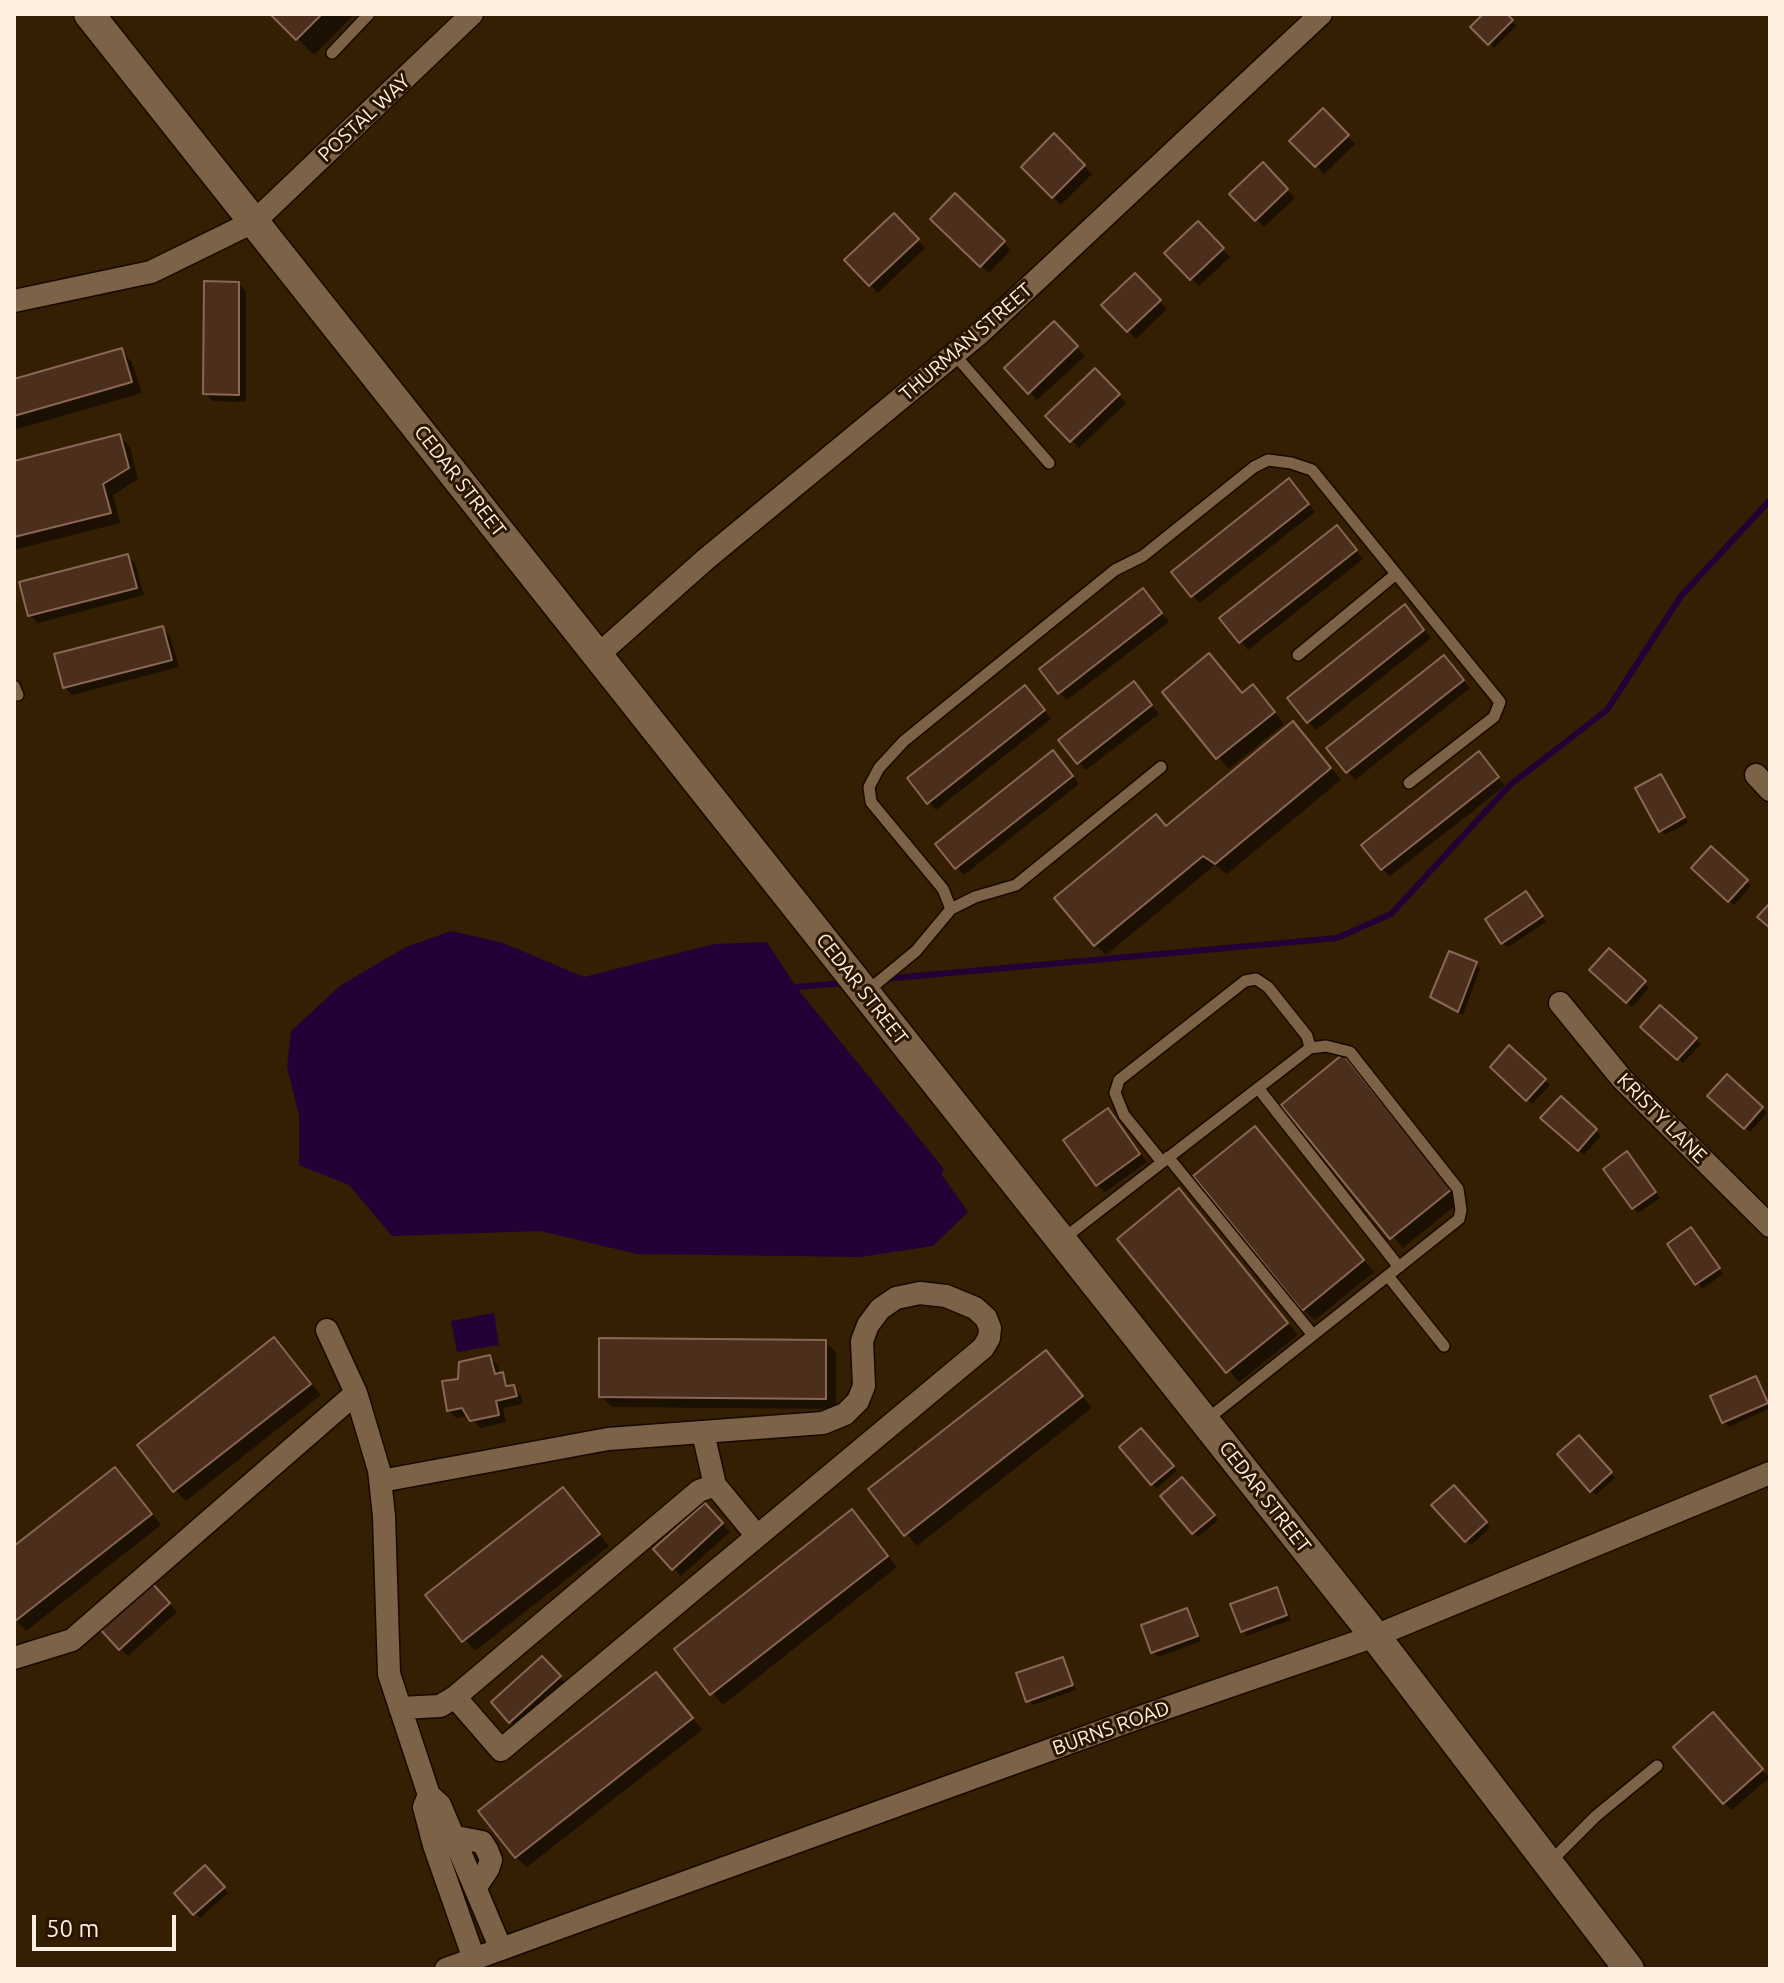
<!DOCTYPE html>
<style>
body{margin:0}
#map{position:relative;width:1784px;height:1983px;overflow:hidden;background:#341f03;font-family:Ubuntu,sans-serif}
canvas{display:block}
.frame{position:absolute;inset:0;border:16px solid #fef0e0;pointer-events:none}
.scale{position:absolute;left:32px;top:1915px;width:144px;height:36px;box-sizing:border-box;border:4px solid #fef0e0;border-top:0;padding-left:10px;font-size:24px;line-height:28px;white-space:nowrap;color:#fef0e0;-webkit-text-stroke:6px #2a1600;paint-order:stroke}
</style>
<div id="map">
<canvas width="1784" height="1983"></canvas>
<div class="frame"></div>
<div class="scale">50 m</div>
</div>
<script>
const g = document.querySelector('canvas').getContext('2d');
g.lineJoin = 'round';
function paint(path, color) { g.fillStyle = color; g.fill(path, 'evenodd'); }
const shape = rows => new Path2D(rows.map(r => 'M' + r).join(''));
function trace(path, color, width, dash) { g.strokeStyle = color; g.lineWidth = width; g.lineCap = dash ? 'butt' : 'round'; g.setLineDash(dash || []); g.stroke(path); }
function drawText(font, color, halo, rows, align = 'center') {
  g.font = font + ' Ubuntu,sans-serif'; g.lineWidth = 6; g.setLineDash([]); g.textBaseline = 'middle'; g.strokeStyle = halo; g.fillStyle = color; for (const [text, x, y, turn = 0] of rows) {
    g.save(); g.translate(x, y); g.rotate((+turn || 0) * Math.PI / 180); g.textAlign = isNaN(turn) ? turn : align; if (halo) g.strokeText(text, 0, 0); g.fillText(text, 0, 0); g.restore();
  }
}
paint(shape([
 [451,931,503,943,584,977,714,944,767,942,796,987,944,1169,941,1174,968,1212,933,1246,860,1257,637,1254,540,1231,392,1236,349,1185,299,1165,299,1115,287,1067,291,1031,341,985,406,947],
 [494,1313,499,1345,457,1352,451,1321]
]), '#230036');
paint(shape([
 [273,14,355,14,314,55],
 [1485,14,1504,14,1516,26,1494,48,1473,27],
 [1323,111,1355,144,1324,174,1292,141],
 [1054,136,1092,174,1061,205,1023,167],
 [1262,164,1295,198,1264,227,1232,194],
 [955,196,1011,250,989,273,933,219],
 [894,216,925,248,878,293,847,260],
 [1198,224,1230,257,1199,286,1167,253],
 [1135,276,1167,309,1136,339,1104,306],
 [238,283,246,291,246,402,213,401,205,393],
 [1054,323,1085,356,1037,400,1007,368],
 [121,351,132,362,142,393,14,430,14,382],
 [1095,371,1126,403,1079,448,1048,416],
 [119,436,130,447,138,479,113,495,120,523,14,550,14,463],
 [1297,489,1315,512,1200,603,1193,596],
 [1344,535,1363,559,1248,650,1222,618],
 [128,556,135,564,144,595,38,623,30,615],
 [1151,599,1169,622,1067,700,1059,693],
 [1412,615,1431,638,1316,730,1308,722],
 [162,628,170,636,179,667,72,695,64,687],
 [1451,665,1470,688,1355,780,1329,748],
 [1141,691,1159,714,1086,770,1078,762],
 [1164,692,1263,697,1284,724,1229,769],
 [1033,695,1051,719,936,810,929,802],
 [1304,735,1341,780,1227,874,1215,865,1106,955,1095,945,1167,828],
 [1061,761,1079,784,964,875,957,868],
 [1486,762,1505,786,1390,876,1382,869],
 [1661,776,1688,823,1665,835,1661,830],
 [1711,849,1751,886,1734,905,1694,868],
 [1531,899,1546,922,1508,947,1503,943],
 [1609,951,1649,988,1632,1007,1592,970],
 [1476,964,1480,969,1463,1015,1432,996],
 [1660,1008,1701,1044,1683,1063,1643,1026],
 [1509,1048,1550,1085,1532,1104,1492,1067],
 [1354,1068,1461,1201,1403,1248,1284,1105],
 [1727,1076,1767,1113,1750,1132,1709,1096],
 [1561,1099,1601,1136,1584,1155,1543,1118],
 [1108,1111,1147,1162,1105,1192,1097,1185],
 [1265,1139,1374,1272,1315,1320,1304,1310],
 [1632,1159,1660,1198,1638,1213,1606,1169],
 [1190,1202,1298,1335,1239,1382,1120,1239],
 [1696,1235,1723,1274,1702,1289,1670,1245],
 [274,1339,321,1395,186,1501,175,1490],
 [825,1342,836,1352,836,1409,612,1407,601,1396],
 [490,1357,498,1365,500,1375,502,1374,511,1387,521,1395,523,1404,503,1408,506,1422,480,1428,469,1416,456,1418,449,1410,459,1380],
 [1056,1363,1092,1408,917,1546,870,1490],
 [1755,1378,1760,1383,1770,1408,1729,1427,1724,1422],
 [1146,1435,1177,1471,1157,1488,1152,1484],
 [1579,1437,1615,1478,1596,1495,1560,1454],
 [115,1469,161,1525,26,1631,14,1618,14,1549],
 [1187,1484,1218,1520,1198,1537,1194,1533],
 [1454,1488,1490,1528,1471,1545,1434,1505],
 [563,1490,609,1546,475,1651,428,1596],
 [705,1506,730,1532,681,1576,656,1549],
 [862,1523,897,1567,723,1705,676,1649],
 [1277,1589,1281,1594,1291,1620,1247,1636,1242,1631],
 [160,1593,177,1612,128,1656,120,1648],
 [1187,1611,1192,1616,1201,1641,1158,1657,1153,1652],
 [1062,1659,1067,1664,1076,1690,1033,1705,1028,1700],
 [550,1666,567,1685,518,1729,510,1721],
 [666,1685,702,1730,527,1867,516,1857],
 [1721,1723,1769,1778,1732,1810,1724,1803],
 [205,1868,228,1893,200,1918,177,1893]
]), '#0007');
trace(shape([
 [883,979,1337,938,1391,914,1510,785,1607,710,1681,596,1770,500],
 [796,987,844,983]
]), '#230036', 6);
const building = shape([
 [270,14,322,14,296,40,270,14],
 [1483,14,1507,14,1513,20,1488,45,1470,27,1483,14],
 [1323,108,1349,135,1315,167,1289,141,1323,108],
 [1054,133,1085,165,1052,198,1021,167,1054,133],
 [1263,162,1288,189,1255,221,1229,194,1263,162],
 [955,193,1005,241,980,267,930,219,955,193],
 [894,213,919,239,869,286,844,260,894,213],
 [1198,221,1224,248,1190,280,1164,253,1198,221],
 [1135,273,1161,300,1127,332,1101,305,1135,273],
 [204,281,239,282,239,395,203,394,204,281],
 [1054,321,1078,346,1028,394,1004,368,1054,321],
 [122,348,132,382,14,416,14,379,122,348],
 [1095,368,1120,394,1070,442,1045,416,1095,368],
 [120,434,129,468,103,484,111,513,14,537,14,461,120,434],
 [1289,478,1309,504,1191,597,1171,572,1289,478],
 [1337,525,1357,550,1239,643,1219,618,1337,525],
 [128,554,137,588,28,616,19,582,128,554],
 [1143,588,1162,613,1058,694,1039,669,1143,588],
 [1405,604,1424,630,1307,723,1287,698,1405,604],
 [163,626,172,660,63,688,54,654,163,626],
 [1209,653,1242,693,1253,684,1275,712,1216,759,1162,692,1209,653],
 [1444,655,1464,680,1346,773,1326,748,1444,655],
 [1134,681,1152,705,1077,764,1058,740,1134,681],
 [1025,685,1045,710,927,804,907,778,1025,685],
 [1293,721,1331,768,1215,864,1203,856,1094,946,1054,898,1156,814,1166,826,1293,721],
 [1053,750,1073,776,955,869,935,844,1053,750],
 [1479,751,1499,777,1381,870,1361,845,1479,751],
 [1661,774,1685,817,1659,832,1635,788,1661,774],
 [1711,846,1748,880,1728,902,1691,868,1711,846],
 [1526,891,1543,916,1501,944,1485,919,1526,891],
 [1770,903,1770,928,1757,917,1770,903],
 [1609,948,1646,981,1626,1003,1589,970,1609,948],
 [1449,951,1477,962,1458,1012,1430,997,1449,951],
 [1660,1005,1697,1038,1677,1060,1640,1027,1660,1005],
 [1509,1045,1546,1079,1526,1101,1490,1067,1509,1045],
 [1343,1054,1452,1189,1390,1239,1281,1105,1343,1054],
 [1727,1074,1763,1107,1744,1129,1707,1096,1727,1074],
 [1561,1096,1597,1129,1578,1151,1540,1118,1561,1096],
 [1108,1108,1140,1154,1096,1186,1063,1140,1108,1108],
 [1255,1126,1364,1260,1302,1311,1193,1176,1255,1126],
 [1627,1151,1656,1192,1632,1209,1603,1169,1627,1151],
 [1179,1188,1288,1323,1226,1373,1117,1239,1179,1188],
 [1691,1227,1720,1268,1695,1285,1667,1244,1691,1227],
 [274,1337,311,1384,173,1492,137,1445,274,1337],
 [599,1338,826,1340,826,1399,599,1397,599,1338],
 [1046,1350,1083,1396,904,1536,868,1489,1046,1350],
 [490,1355,495,1374,503,1372,506,1386,514,1385,517,1396,496,1401,499,1415,470,1421,462,1408,447,1411,442,1381,458,1379,459,1362,490,1355],
 [1756,1376,1768,1403,1722,1423,1710,1396,1756,1376],
 [1141,1428,1174,1466,1151,1485,1119,1447,1141,1428],
 [1579,1435,1612,1472,1590,1492,1557,1454,1579,1435],
 [115,1467,152,1514,14,1622,14,1546,115,1467],
 [1182,1477,1215,1515,1192,1534,1160,1496,1182,1477],
 [1454,1485,1487,1522,1465,1542,1431,1505,1454,1485],
 [563,1487,600,1534,462,1642,425,1595,563,1487],
 [705,1503,723,1523,672,1570,653,1549,705,1503],
 [852,1509,888,1556,710,1695,674,1649,852,1509],
 [152,1583,170,1603,119,1650,100,1629,152,1583],
 [1277,1587,1287,1615,1241,1632,1230,1604,1277,1587],
 [1187,1608,1198,1636,1151,1653,1141,1625,1187,1608],
 [542,1656,561,1676,509,1723,491,1702,542,1656],
 [1063,1657,1073,1685,1026,1702,1016,1673,1063,1657],
 [656,1672,693,1718,515,1858,478,1811,656,1672],
 [1713,1712,1763,1769,1723,1804,1673,1747,1713,1712],
 [205,1865,225,1887,193,1915,174,1893,205,1865]
]);
paint(building, '#4b2e1c');
trace(building, '#8a6754', 2);
const lane = shape([
 [332,53,369,14],
 [954,354,1049,463],
 [1298,655,1396,574],
 [14,686,18,695],
 [951,909,975,897,1016,885,1161,767],
 [865,993,916,951,951,909,943,889,871,802,869,787,879,768,904,741,1115,570,1143,556,1254,467,1268,460,1291,463,1312,470,1500,702,1494,717,1409,783],
 [1258,1088,1399,1267],
 [1168,1157,1313,1335],
 [1162,1162,1124,1115,1115,1093,1119,1080,1245,981,1256,979,1268,987,1307,1036,1310,1048],
 [1063,1239,1310,1048,1326,1046,1350,1052,1458,1189,1461,1210,1459,1219,1205,1421],
 [1388,1276,1444,1346],
 [1549,1863,1596,1816,1657,1766]
]);
const street = shape([
 [14,301,151,272,255,221,472,14],
 [598,655,706,559,980,333,1321,14],
 [1756,775,1770,790],
 [1560,1003,1622,1079,1770,1226],
 [327,1330,356,1393,379,1470,384,1516,389,1674,429,1795],
 [703,1433,715,1485,757,1536],
 [381,1481,608,1439,823,1423,845,1414,858,1401,864,1386,862,1341,868,1325,880,1309,896,1298,920,1293,946,1296,975,1308,986,1318,990,1328,989,1338,983,1348,501,1750,455,1697,440,1706,400,1708],
 [14,1658,72,1640,356,1393],
 [455,1697,699,1491,715,1485],
 [456,1837,482,1842,487,1850,491,1860,488,1869,476,1887],
 [474,1959,434,1845,424,1807,429,1795,440,1805,501,1949],
 [446,1969,1149,1714,1375,1636,1770,1473]
]);
const secondary = shape([
 [89,14,1375,1636,1629,1969]
]);
trace(lane, '#180900', 14);
trace(street, '#180900', 25);
trace(secondary, '#180900', 33);
trace(lane, '#7c6347', 11);
trace(street, '#7c6347', 22);
trace(secondary, '#7c6347', 30);
drawText('20px', '#fef0e0', '#2a1600', [
 ["POSTAL WAY",364,118,-43],
 ["THURMAN STREET",966,342,-41],
 ["CEDAR STREET",460,481,52],
 ["CEDAR STREET",862,989,52],
 ["KRISTY LANE",1662,1118,45],
 ["CEDAR STREET",1265,1497,52],
 ["BURNS ROAD",1111,1728,-20]
]);
</script>
